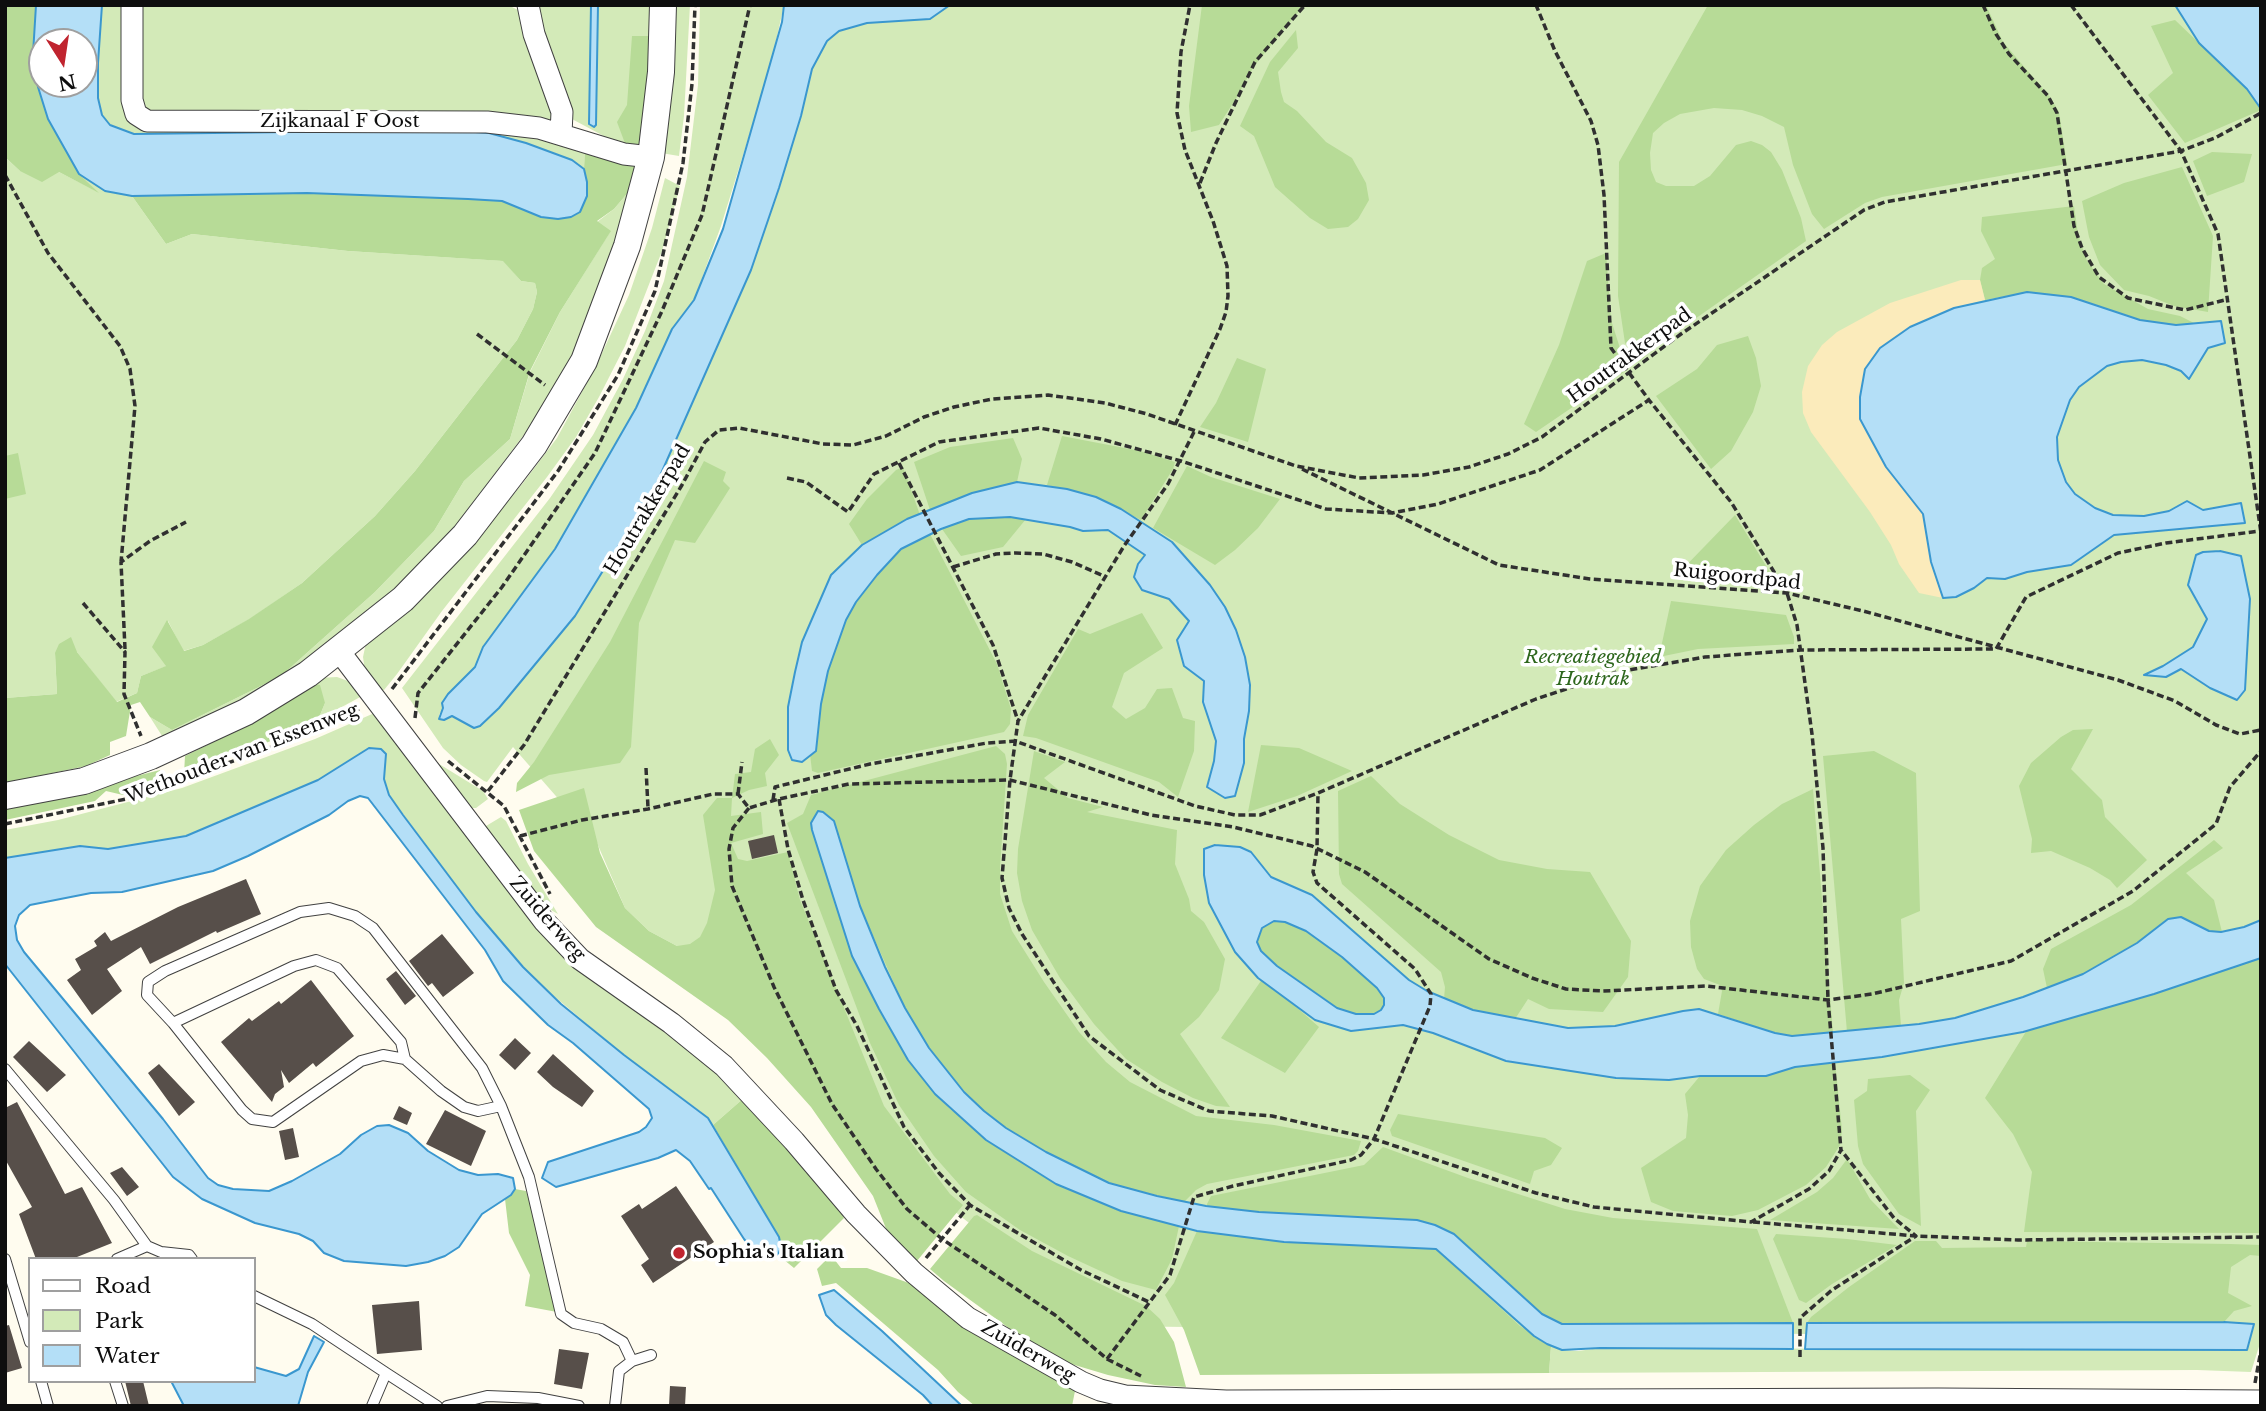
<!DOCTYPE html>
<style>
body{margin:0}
#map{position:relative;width:2266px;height:1411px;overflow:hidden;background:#fffcef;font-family:"Libre Baskerville",serif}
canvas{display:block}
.frame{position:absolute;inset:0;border:7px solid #0e0e0e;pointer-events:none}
.legend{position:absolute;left:28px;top:1257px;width:228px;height:126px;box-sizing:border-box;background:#fff;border:2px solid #9f9f9f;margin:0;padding:9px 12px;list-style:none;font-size:21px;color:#0e0e0e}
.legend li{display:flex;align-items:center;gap:14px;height:35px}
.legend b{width:35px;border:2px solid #9f9f9f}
.north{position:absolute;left:28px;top:28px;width:70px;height:70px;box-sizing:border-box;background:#fff;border:2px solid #9f9f9f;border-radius:50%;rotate:168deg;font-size:19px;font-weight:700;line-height:28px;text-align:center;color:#0e0e0e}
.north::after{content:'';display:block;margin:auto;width:24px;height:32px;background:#c0242f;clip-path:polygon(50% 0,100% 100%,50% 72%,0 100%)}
</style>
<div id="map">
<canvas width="2266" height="1411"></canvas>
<div class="frame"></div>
<ul class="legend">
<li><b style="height:9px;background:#fff"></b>Road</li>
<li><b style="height:19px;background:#d3eab8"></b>Park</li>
<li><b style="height:19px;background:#b4dff7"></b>Water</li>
</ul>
<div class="north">N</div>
</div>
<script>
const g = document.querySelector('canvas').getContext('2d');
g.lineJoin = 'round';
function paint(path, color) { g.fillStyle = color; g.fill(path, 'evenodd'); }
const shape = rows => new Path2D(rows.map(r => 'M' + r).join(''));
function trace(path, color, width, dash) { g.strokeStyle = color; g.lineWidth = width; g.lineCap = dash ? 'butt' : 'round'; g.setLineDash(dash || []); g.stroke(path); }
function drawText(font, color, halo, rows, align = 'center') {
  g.font = font + ' "Libre Baskerville",serif'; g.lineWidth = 7; g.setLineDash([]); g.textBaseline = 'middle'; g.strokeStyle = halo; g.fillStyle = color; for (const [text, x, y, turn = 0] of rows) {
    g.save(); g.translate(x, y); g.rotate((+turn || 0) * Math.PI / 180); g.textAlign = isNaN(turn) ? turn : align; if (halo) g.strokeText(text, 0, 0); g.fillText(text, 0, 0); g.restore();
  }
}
paint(shape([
 [102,5,125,5,128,112,483,126,585,147,584,169,560,155,526,143,449,130,134,134,110,125,102,116,98,98,98,63],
 [139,5,508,5,520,11,554,102,552,118,546,122,165,118,140,107],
 [535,5,655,5,642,152,615,142,570,118],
 [673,5,690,5,684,116,679,156,661,153],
 [700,5,784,5,770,68,721,226,694,300,651,375,636,408,555,549,483,647,475,667,448,694,442,703,443,708,439,715,444,720,451,716,474,728,683,379,821,5,2261,5,2261,1340,2251,1372,2197,1370,1549,1373,1551,1346,1562,1350,1578,1351,1600,1348,2247,1350,2249,1339,1100,1326,837,1119,677,946,649,931,625,908,597,843,513,747,487,782,484,781,461,765,443,748,402,688,550,498,593,435,623,379,645,331,664,281,687,177,698,85],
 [5,157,20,171,59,172,96,191,79,174,105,191,132,196,166,244,192,234,348,251,504,261,521,281,535,283,537,292,533,309,517,340,415,471,375,516,302,583,250,619,203,645,183,651,168,621,167,666,141,676,137,693,116,702,77,652,55,653,57,694,5,698],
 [665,178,680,186,662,251,625,346,599,397,576,437,547,477,442,611,397,674,384,690,374,689,365,671,363,657,366,643,483,531,523,483,557,438,596,366,629,295,652,228],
 [631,189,586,334,558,385,526,432,456,525,392,593,301,669,164,739,150,717,172,730,281,676,375,592,434,531,464,481,510,439,530,372,560,312,610,232,597,222,614,209],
 [337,677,348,681,362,696,318,720,325,703,285,699,318,678],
 [379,711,512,894,683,1039,745,1097,713,1125,700,1111,624,1055,536,981,476,912,389,795,384,779,386,754,381,749,369,748,318,780,186,836,108,849,80,846,5,858,5,830,58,820,182,788,315,739],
 [431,759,483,791,488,799,476,808,469,808],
 [501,817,506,821,528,864,558,914,542,905,487,834,486,826]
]), '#d3eab8');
paint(shape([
 [5,5,36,5,33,54,38,87,79,174,99,193,59,172,42,182,20,171,5,157],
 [1202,5,1304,5,1254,66,1237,97,1219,125,1191,132,1189,106],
 [1708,5,1986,5,2003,42,2050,97,2059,112,2067,164,1882,197,1865,203,1824,229,1812,214,1793,165,1784,127,1762,116,1742,110,1714,108,1680,114,1664,123,1653,133,1650,153,1651,170,1656,182,1666,186,1694,186,1710,176,1736,145,1751,141,1762,145,1771,152,1782,170,1801,218,1806,241,1662,342,1640,361,1625,343,1618,296,1619,162],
 [2175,20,2247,89,2261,110,2185,143,2148,95,2173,73,2151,26],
 [1296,30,1298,48,1278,72,1281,92,1284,102,1297,111,1326,142,1352,158,1366,183,1369,200,1358,219,1348,227,1328,229,1310,218,1275,187,1254,136,1240,126,1270,62],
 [632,36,653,36,642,140,638,148,626,146,617,122,627,105],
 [585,147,636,166,631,189,614,209,597,221,611,231,560,312,530,371,510,439,464,481,434,531,375,592,281,676,172,730,150,717,140,702,131,705,126,736,110,742,110,755,86,766,5,783,5,698,57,694,55,653,59,644,71,637,77,652,117,702,137,693,141,676,166,666,152,647,167,620,184,651,203,645,249,619,302,583,375,516,415,471,517,340,533,309,537,292,535,283,521,281,503,261,348,251,192,234,166,244,132,196,307,193,468,199,502,201,541,217,587,182,584,169],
 [2212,152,2252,154,2244,182,2207,196,2193,161],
 [2182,167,2213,236,2208,312,2174,306,2149,296,2124,290,2100,265,2089,237,2082,201,2124,183],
 [2074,206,2078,234,2087,261,2104,284,2148,309,2180,316,2196,324,2176,325,2140,320,2071,297,2027,292,1985,300,1980,280,1982,268,1995,259,1981,231,1982,217],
 [1606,253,1611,320,1627,370,1536,432,1524,424,1559,345,1587,261],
 [1748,336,1756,358,1761,386,1753,412,1731,451,1711,469,1656,396,1697,369,1717,345],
 [1237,358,1266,369,1248,442,1200,427,1216,403],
 [1062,436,1140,451,1175,462,1173,469,1141,520,1096,497,1047,485],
 [1013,438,1022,459,1017,482,972,493,930,510,914,462,950,447],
 [18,453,26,494,5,499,5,456],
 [704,461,726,472,723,481,730,488,695,543,675,540,639,623,631,747,620,763,549,775,516,792,517,783,534,762,610,642],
 [1187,466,1211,477,1280,499,1258,528,1235,550,1215,565,1153,528],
 [903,467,920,515,862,545,849,524,867,499,896,470],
 [1735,515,1779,587,1673,579],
 [1010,517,1026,519,1003,547,961,556,942,529,969,519],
 [930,534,997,664,1011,709,1010,724,1004,732,818,773,812,771,810,754,816,751,821,704,828,671,846,620,856,602,877,575,901,549],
 [1671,601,1786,615,1794,637,1794,644,1698,649,1659,657],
 [1142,613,1163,648,1124,673,1112,707,1126,719,1145,708,1157,689,1172,688,1183,718,1195,721,1194,751,1178,797,1159,782,1036,738,1023,736,1028,715,1078,629,1090,634],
 [314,684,320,685,325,703,318,720,284,736,184,774,185,756,258,720],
 [2093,729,2071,769,2102,800,2105,817,2147,860,2117,888,2110,880,2090,868,2051,851,2031,853,2032,839,2019,786,2031,763,2061,737,2073,730],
 [770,739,779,755,765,773,767,786,749,790,732,798,731,816,761,812,763,834,731,843,738,859,747,861,788,852,800,900,884,1106,950,1194,963,1205,912,1267,891,1241,873,1196,811,1107,767,1058,728,1020,596,927,534,851,519,810,584,788,600,853,625,908,649,931,677,946,690,944,700,937,707,923,715,890,703,815,717,798,732,798,735,774,751,772,755,749],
 [1261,745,1299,748,1352,771,1297,796,1248,812],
 [996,746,1005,754,1007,764,1000,868,1000,894,1012,931,1044,982,1079,1032,1106,1062,1130,1082,1196,1116,1274,1125,1361,1141,1358,1151,1354,1155,1207,1184,1196,1190,1184,1202,1108,1183,1067,1164,1006,1128,984,1111,951,1077,929,1048,905,1008,860,906,834,822,823,812,820,857,852,956,908,1060,935,1094,951,1110,1056,1184,1121,1211,1179,1226,1172,1259,1156,1290,1122,1281,1068,1256,1020,1230,966,1192,934,1156,899,1105,870,1043,787,823,803,814,811,795],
 [1034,751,1065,762,1044,778,1068,798,1103,807,1087,812,1177,830,1175,864,1189,899,1191,911,1204,922,1225,959,1219,990,1199,1017,1180,1034,1230,1107,1216,1106,1193,1098,1162,1082,1126,1059,1094,1024,1060,978,1032,930,1022,901,1017,873,1018,849],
 [1874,751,1916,773,1920,911,1901,919,1904,983,1899,1000,1901,1026,1847,1032,1823,756],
 [160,770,162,780,123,795,106,791,95,801,5,820,5,804,69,793],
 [1371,776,1400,804,1449,835,1499,860,1547,869,1590,872,1631,941,1628,977,1603,1012,1549,1009,1528,999,1515,1019,1473,1010,1444,999,1445,987,1441,972,1342,884,1339,874,1338,791],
 [1813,789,1833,1033,1792,1036,1775,1033,1718,1014,1722,991,1720,985,1704,979,1697,969,1691,947,1690,921,1700,886,1726,850,1754,825,1782,804],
 [2214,840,2223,848,2186,873,2214,900,2222,932,2209,931,2181,917,2168,919,2137,943,2101,965,2083,974,2047,988,2043,969,2051,949,2131,905],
 [1274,921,1285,922,1306,931,1342,957,1377,988,1384,998,1384,1005,1381,1010,1375,1014,1356,1014,1337,1008,1277,966,1261,951,1257,942,1262,928],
 [2261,958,2261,1233,2024,1232,2032,1172,2013,1134,1985,1098,2027,1030,2154,994],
 [1263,978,1319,1027,1285,1073,1221,1038],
 [1835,1062,1842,1130,1840,1145,1826,1167,1806,1185,1758,1210,1732,1216,1673,1211,1651,1202,1641,1168,1686,1138,1688,1115,1685,1094,1700,1076,1766,1076,1795,1067],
 [1910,1075,1930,1090,1916,1111,1921,1226,1899,1214,1863,1164,1858,1146,1854,1100,1867,1091,1868,1079],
 [745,1097,835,1201,844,1218,794,1268,778,1255,781,1247,779,1237,713,1125],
 [1398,1114,1545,1138,1562,1148,1551,1165,1534,1171,1530,1184,1392,1136,1390,1130],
 [1383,1147,1468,1178,1565,1209,1613,1218,1757,1229,1793,1323,1562,1324,1542,1314,1454,1234,1435,1225,1417,1220,1259,1212,1206,1206,1211,1196,1364,1165],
 [1847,1159,1870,1199,1899,1229,1770,1220,1817,1192,1833,1178],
 [515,1189,526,1191,535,1218,557,1312,525,1306,530,1275,509,1233,505,1199],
 [977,1215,1032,1251,1146,1306,1160,1319,1174,1342,1186,1387,1155,1385,1108,1375,1068,1363,1028,1342,944,1281,930,1269,974,1216],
 [1197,1231,1284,1242,1436,1249,1520,1326,1551,1346,1549,1373,1200,1375,1184,1330,1165,1295,1174,1283],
 [1776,1234,1847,1239,1897,1245,1832,1284,1806,1303,1799,1300,1773,1239],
 [1915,1241,1936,1241,1942,1248,2026,1247,2027,1241,2230,1244,2261,1245,2261,1256,2250,1255,2231,1267,2228,1293,2252,1306,2234,1311,2224,1322,1807,1323,1811,1317,1849,1287],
 [831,1255,841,1268,867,1268,920,1287,1076,1386,1072,1406,975,1406,958,1392,938,1370,836,1283,822,1286,817,1269]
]), '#b7db97');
paint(shape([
 [1961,280,1980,280,1985,300,1954,308,1910,327,1880,348,1908,491,1923,514,1943,598,1919,593,1899,564,1891,545,1870,512,1811,432,1803,413,1802,392,1808,366,1822,345,1837,332,1890,303]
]), '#fbebbb');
const water = shape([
 [36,5,102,5,98,63,98,98,102,115,110,125,134,134,449,130,489,133,526,143,572,160,584,169,587,182,587,196,580,212,571,217,558,219,541,217,502,201,468,199,307,193,132,196,105,191,79,174,48,119,38,87,33,54,36,5],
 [42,42,84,42,84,84,42,84,42,42],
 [591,5,598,5,596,125,594,127,589,124,591,5],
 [784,5,950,5,930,19,867,23,839,31,827,41,812,69,801,116,779,188,751,270,656,485,575,616,499,708,480,726,474,728,452,716,444,720,439,719,443,708,442,703,448,694,475,667,483,647,555,549,636,408,672,329,694,300,723,229,782,22,784,5],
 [2175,5,2261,5,2261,109,2247,89,2199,43,2175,5],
 [2027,292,2071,297,2140,320,2176,325,2221,321,2225,343,2208,348,2189,379,2181,371,2166,365,2142,360,2121,362,2107,366,2079,387,2070,400,2057,437,2058,460,2066,482,2075,494,2095,508,2113,515,2144,516,2169,511,2187,501,2203,510,2241,503,2245,523,2114,535,2071,565,2027,572,2005,579,1987,578,1974,588,1956,597,1943,598,1931,562,1923,514,1886,467,1860,419,1860,397,1865,369,1880,348,1910,327,1954,308,2027,292],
 [1017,482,1067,489,1096,497,1121,509,1172,542,1210,585,1225,607,1236,630,1245,657,1250,685,1249,711,1244,739,1244,763,1235,796,1225,798,1207,787,1214,761,1216,741,1203,702,1204,681,1184,666,1177,640,1189,621,1169,599,1142,590,1134,577,1138,564,1145,555,1108,530,1083,531,1070,527,1010,517,969,519,941,529,901,549,877,575,856,602,846,620,828,671,821,704,816,751,802,762,792,760,788,750,788,707,795,672,802,642,831,575,862,545,907,519,972,493,1017,482],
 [2220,551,2241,556,2250,599,2245,690,2237,700,2210,688,2181,669,2166,677,2144,675,2163,666,2193,647,2207,619,2188,585,2196,555,2203,552,2220,551],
 [369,748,381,749,386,754,384,779,389,795,403,815,476,912,523,967,561,1004,624,1055,708,1118,779,1237,781,1247,778,1255,756,1253,744,1239,711,1188,709,1189,690,1161,676,1150,658,1158,556,1187,542,1178,548,1162,639,1132,646,1127,652,1118,649,1109,573,1043,548,1025,503,981,485,950,368,798,360,796,348,801,329,815,248,856,213,871,122,892,91,893,30,905,19,915,15,926,17,940,24,952,163,1119,208,1178,218,1185,233,1189,269,1191,292,1181,340,1154,361,1135,377,1126,389,1125,408,1133,428,1151,459,1170,478,1175,498,1174,513,1178,515,1189,511,1195,482,1214,459,1247,445,1256,428,1262,406,1266,344,1261,324,1253,313,1241,299,1234,255,1223,202,1199,173,1177,5,964,5,858,80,846,108,849,186,836,318,780,369,748],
 [818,811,823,812,834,821,860,906,885,967,905,1008,929,1048,964,1092,984,1111,1006,1128,1046,1152,1109,1183,1157,1196,1206,1206,1259,1212,1417,1220,1435,1225,1454,1234,1542,1314,1562,1324,1793,1323,1793,1349,1600,1348,1562,1350,1547,1344,1534,1336,1436,1249,1284,1242,1197,1231,1121,1211,1056,1184,986,1140,935,1094,908,1060,879,1009,852,956,812,830,811,823,818,811],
 [1215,845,1240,847,1251,852,1271,877,1312,895,1409,980,1427,991,1473,1010,1568,1028,1615,1026,1683,1011,1699,1009,1775,1033,1792,1036,1919,1024,1955,1018,2023,997,2083,974,2137,943,2168,919,2181,917,2209,931,2221,932,2244,927,2261,920,2261,958,2154,994,2023,1032,1882,1057,1795,1067,1766,1076,1700,1076,1669,1080,1616,1078,1506,1061,1433,1033,1403,1025,1351,1031,1315,1020,1258,978,1235,952,1209,903,1204,875,1204,849,1215,845],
 [1274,921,1285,922,1306,931,1342,957,1377,988,1384,998,1384,1005,1381,1010,1374,1014,1356,1014,1337,1008,1277,966,1261,951,1257,942,1262,928,1274,921],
 [834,1290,882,1331,962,1406,933,1406,923,1395,836,1325,826,1315,819,1295,834,1290],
 [2224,1322,2254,1324,2247,1350,1805,1349,1807,1323,2224,1322],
 [314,1336,324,1342,308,1372,298,1406,184,1406,171,1381,254,1381,254,1367,286,1376,299,1369,314,1336]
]);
paint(water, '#b4dff7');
trace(water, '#3a97cf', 2);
paint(shape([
 [774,835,778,853,752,859,748,841],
 [246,879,261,914,217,933,216,931,150,964,141,947,107,969,122,991,92,1015,67,980,81,970,75,959,97,946,94,941,105,932,111,941,178,907],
 [442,934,474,973,443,997,432,983,428,986,409,961],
 [396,971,416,996,405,1005,386,979],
 [311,980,354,1036,316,1067,313,1063,289,1083,281,1070,284,1087,275,1094,272,1102,221,1042,249,1018,252,1021,279,1001,281,1004],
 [515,1038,531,1053,515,1070,499,1055],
 [29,1041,66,1075,47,1092,13,1057],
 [553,1054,594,1091,582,1107,553,1087,537,1072],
 [159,1064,195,1102,179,1116,148,1073],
 [17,1102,65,1194,82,1187,112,1243,72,1259,36,1259,19,1214,32,1207,5,1159,5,1108],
 [399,1106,412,1113,407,1125,393,1119],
 [445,1110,486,1131,471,1166,426,1144],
 [293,1128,299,1157,285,1160,279,1131],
 [122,1167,139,1187,127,1196,110,1173],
 [676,1186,714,1242,653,1283,641,1265,649,1259,621,1216,639,1204,642,1209],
 [419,1301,422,1350,377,1354,372,1305],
 [9,1325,22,1368,5,1373,5,1326],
 [559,1349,589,1353,582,1389,554,1384],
 [125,1381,143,1381,149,1406,131,1406],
 [670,1386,686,1387,685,1406,669,1406]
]), '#574f4a');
const service = shape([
 [173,1023,294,966,316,960,337,968,401,1042,405,1059],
 [5,1069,114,1200,147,1246],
 [501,1106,478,1111,464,1107,441,1091,405,1059,383,1055,361,1061,273,1122,252,1119,242,1110,173,1023,147,995,148,982,165,971,300,912,329,908,355,916,373,928,482,1068,501,1106,529,1177,561,1314,574,1323,601,1329,623,1342,632,1361],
 [5,1259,30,1342],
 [117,1259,147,1246,161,1252,189,1255,192,1259],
 [254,1296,312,1324,386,1373,372,1406],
 [386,1373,437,1406],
 [41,1381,48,1406],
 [115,1381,123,1406],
 [447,1406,487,1396,538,1398,579,1406],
 [615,1406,619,1371,632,1361,651,1355]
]);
const minor = shape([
 [132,5,132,100,136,114,147,121,487,122,539,128,624,154,651,157],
 [528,5,534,34,562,112,561,134],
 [339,651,544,921,580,959,671,1023,724,1066,794,1141,856,1214,914,1273,968,1318,1081,1382,1100,1390,1125,1396,1226,1401,1938,1399,2261,1401]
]);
const tertiary = shape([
 [5,796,84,781,151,756,246,712,308,674,403,599,465,535,534,445,584,361,627,246,651,157,661,72,663,5]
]);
trace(service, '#414141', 12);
trace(minor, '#414141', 23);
trace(tertiary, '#414141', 28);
trace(shape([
 [1983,5,1996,34,2009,54,2048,96,2057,113,2074,226,2082,248,2099,277,2128,298,2185,310,2229,299],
 [2071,5,2181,151,2218,234,2261,533],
 [5,175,48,253,120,346,130,369,135,406,121,562],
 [1200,183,1216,143,1255,62,1305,5],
 [477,334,545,385],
 [1175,425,1220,329,1226,312,1228,296,1227,266,1213,221,1185,150,1177,113,1181,52,1190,5],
 [1194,432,1168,484,1124,546,1018,721,1010,780,1002,878,1009,908,1022,934,1089,1036,1160,1090,1209,1111,1272,1116,1374,1139,1536,1193,1594,1207,1751,1222,1809,1189,1829,1171,1841,1150,1828,1000,1823,848,1812,734,1797,625,1787,593,1731,502,1649,400],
 [899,463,993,645,1018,721],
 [1302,469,1499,565,1590,579,1787,593,1863,611,2118,680,2175,701,2216,725,2240,734,2261,730],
 [787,478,806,482,848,512,874,474,939,442,1039,428,1101,439,1181,461,1326,509,1392,513,1438,504,1540,470,1649,400,1611,348,1604,195,1598,145,1591,121,1555,51,1536,5],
 [953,567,996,554,1016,553,1043,554,1072,562,1106,577],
 [83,603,125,652,124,694,141,736],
 [125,649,121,562,150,541,186,522],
 [392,689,558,471,618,375,655,291,683,163,692,84,695,5],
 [415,718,418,693,502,587,595,453,662,311,702,215,750,5],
 [448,761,504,806,550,894],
 [646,768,648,808],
 [488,791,524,745,682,485,705,442,719,430,739,428,823,444,853,445,886,436,924,417,954,407,992,399,1048,395,1105,403,1147,414,1296,466,1359,478,1423,475,1469,467,1508,454,1542,437,1681,334,1864,210,1885,202,2181,151,2215,138,2261,113],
 [738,794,742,762],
 [779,799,788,849,803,900,836,990,857,1026,904,1127,939,1173,970,1205,1081,1270,1149,1302],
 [773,800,775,787,870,764,987,743,1015,741,1195,806,1235,815,1260,815,1318,793,1536,699,1617,672,1705,657,1800,650,1996,649,2026,597,2118,553,2166,543,2260,531],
 [749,808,733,828,729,849,732,886,774,987,832,1104,876,1169,907,1209,942,1239,1055,1315,1107,1359,1170,1275,1194,1197,1233,1186,1351,1160,1361,1155,1374,1139,1430,1006,1431,994,1415,969,1317,883,1313,872,1317,849,1318,793],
 [5,824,131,798,272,747,359,709],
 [520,836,582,820,648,809,713,794,738,794,749,808,779,799,849,784,1010,780,1151,815,1233,827,1312,846,1365,872,1489,959,1532,978,1566,989,1603,991,1706,986,1828,1000,1872,994,2011,961,2133,891,2216,824,2230,787,2261,751],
 [1753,1222,1916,1236,2018,1240,2261,1237],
 [926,1258,970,1205],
 [1800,1357,1800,1318,1832,1290,1916,1236,1894,1218,1841,1150],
 [1107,1359,1141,1376],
 [2255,1383,2261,1350]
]), '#303030', 3.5, [7, 3.5]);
trace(service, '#fff', 10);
trace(minor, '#fff', 21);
trace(tertiary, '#fff', 26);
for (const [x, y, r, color] of [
 [679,1253,7,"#c0242f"]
]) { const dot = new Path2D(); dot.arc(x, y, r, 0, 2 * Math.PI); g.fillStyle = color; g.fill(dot); trace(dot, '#fff', 2.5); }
drawText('19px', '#0e0e0e', '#fff', [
 ["Zijkanaal F Oost",340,122],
 ["Houtrakkerpad",1630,356,-36],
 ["Houtrakkerpad",648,510,-59],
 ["Ruigoordpad",1737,577,6],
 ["Wethouder van Essenweg",242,754,-21],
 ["Zuiderweg",547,919,49],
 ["Zuiderweg",1028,1352,30]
]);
drawText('italic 19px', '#2e671d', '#fff', [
 ["Recreatiegebied",1593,658],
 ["Houtrak",1593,680]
]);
drawText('bold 19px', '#0e0e0e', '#fff', [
 ["Sophia's Italian",693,1253]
], 'left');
</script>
